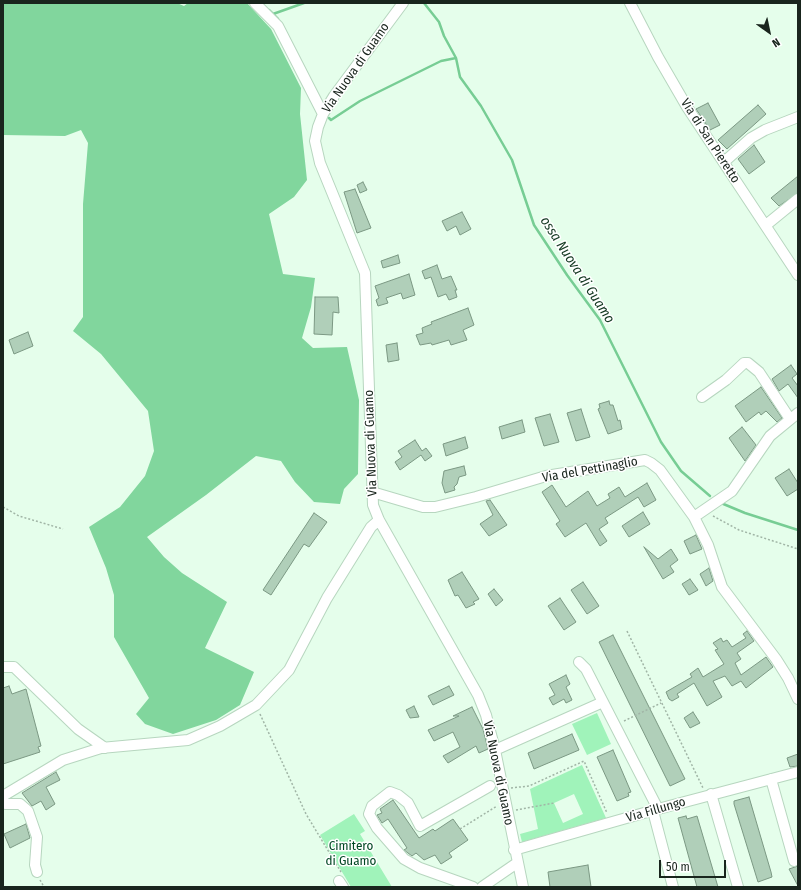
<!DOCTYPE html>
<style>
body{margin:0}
#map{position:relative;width:801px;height:890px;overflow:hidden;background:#e5feeb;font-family:"Fira Sans Condensed",sans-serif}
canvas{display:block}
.frame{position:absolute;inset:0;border:4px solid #19251d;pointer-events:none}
.north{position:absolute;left:749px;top:12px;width:40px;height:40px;-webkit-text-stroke:3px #fff;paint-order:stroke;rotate:147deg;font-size:11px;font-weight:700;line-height:16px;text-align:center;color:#19251d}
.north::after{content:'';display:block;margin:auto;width:14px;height:18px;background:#19251d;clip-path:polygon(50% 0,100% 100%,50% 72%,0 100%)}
.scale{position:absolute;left:659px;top:860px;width:67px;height:18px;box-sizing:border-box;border:2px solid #19251d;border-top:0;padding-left:5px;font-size:12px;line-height:14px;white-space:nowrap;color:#19251d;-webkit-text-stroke:3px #fff;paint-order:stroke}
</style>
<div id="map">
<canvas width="801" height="890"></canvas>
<div class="frame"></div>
<div class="north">N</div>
<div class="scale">50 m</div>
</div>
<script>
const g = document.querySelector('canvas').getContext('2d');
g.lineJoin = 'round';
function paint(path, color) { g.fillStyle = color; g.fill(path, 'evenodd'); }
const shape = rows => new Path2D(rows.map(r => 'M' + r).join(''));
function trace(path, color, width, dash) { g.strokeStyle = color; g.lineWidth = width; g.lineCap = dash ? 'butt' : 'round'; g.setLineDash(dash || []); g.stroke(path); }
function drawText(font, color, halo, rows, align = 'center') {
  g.font = font + ' "Fira Sans Condensed",sans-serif'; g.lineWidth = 3; g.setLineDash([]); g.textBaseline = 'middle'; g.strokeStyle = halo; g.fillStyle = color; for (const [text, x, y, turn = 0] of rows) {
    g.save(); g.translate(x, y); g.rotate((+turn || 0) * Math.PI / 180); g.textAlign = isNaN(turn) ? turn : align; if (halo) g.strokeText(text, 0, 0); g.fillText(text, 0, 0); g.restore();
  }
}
paint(shape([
 [597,713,611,744,587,755,572,724],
 [582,765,606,818,522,842,520,834,538,829,530,789],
 [574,794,583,814,563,823,554,803],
 [354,814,365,831,360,834,392,887,351,887,320,835]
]), '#a0f3ba');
paint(shape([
 [3,3,177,3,184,6,188,3,247,3,271,29,301,88,300,114,307,180,294,197,269,214,283,274,315,278,311,307,302,338,313,348,347,347,359,400,358,474,344,489,340,504,314,502,295,482,281,461,256,456,206,495,147,537,164,557,182,573,227,602,205,648,254,672,240,705,216,720,173,734,145,724,136,714,149,698,114,637,114,595,106,568,89,527,120,507,145,476,154,451,148,411,101,354,73,331,83,317,83,204,88,143,81,130,65,136,3,135]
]), '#81d69d');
trace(shape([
 [424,3,439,22,444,36,456,58,460,77,481,106,512,160,534,225,567,275,600,320,661,442,681,471,710,496],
 [269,10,278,19],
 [273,14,304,3],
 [329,118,331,120,360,101,441,61,456,58],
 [721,503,745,513,798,530]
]), '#77cd94', 2.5);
const building = shape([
 [708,103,720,125,710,130,696,109,708,103],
 [758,105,766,114,727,149,718,140,758,105],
 [754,145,765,162,749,174,738,159,754,145],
 [798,176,798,193,779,206,771,198,798,176],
 [363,182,367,190,360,193,357,185,363,182],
 [355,189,371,228,357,233,344,192,355,189],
 [462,212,471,229,460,235,456,226,447,231,442,221,462,212],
 [398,255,400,263,383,268,381,261,398,255],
 [437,265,442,279,451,276,457,290,455,290,457,297,449,300,446,294,438,297,431,277,425,279,422,271,437,265],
 [409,274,415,295,403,299,401,293,386,298,388,303,378,306,376,300,379,298,375,286,409,274],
 [315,297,338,297,339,313,333,312,332,335,314,334,315,297],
 [468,308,474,325,463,330,467,340,451,345,449,340,432,345,431,343,420,345,416,335,423,333,422,328,432,324,431,322,468,308],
 [28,332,33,346,14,354,9,340,28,332],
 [397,343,399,360,388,362,386,345,397,343],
 [791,365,797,374,792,378,798,386,798,398,788,384,779,391,772,379,791,365],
 [761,387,782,418,777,422,766,411,761,415,759,412,746,422,735,406,761,387],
 [609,401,610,405,613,405,618,421,620,420,622,429,608,434,598,409,600,408,599,404,609,401],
 [581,409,590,437,576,441,567,413,581,409],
 [550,414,559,442,544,446,535,418,550,414],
 [522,420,525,432,502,439,499,427,522,420],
 [742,427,756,445,745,461,729,438,742,427],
 [465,437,468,448,446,456,443,444,465,437],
 [415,440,422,451,426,448,432,456,425,461,421,455,400,470,395,462,402,457,398,451,415,440],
 [464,466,466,475,459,477,457,484,454,487,455,490,445,493,442,483,444,471,464,466],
 [789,469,798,483,798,489,787,496,775,478,789,469],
 [647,483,656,500,644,507,638,497,605,518,608,523,599,529,607,541,600,546,586,523,565,537,556,524,560,521,542,492,552,485,566,507,588,491,597,506,610,498,608,494,619,487,625,497,647,483],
 [490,500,507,525,489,536,480,524,493,515,486,501,490,500],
 [643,512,650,524,629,537,622,526,643,512],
 [314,513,327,522,309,547,304,544,271,595,263,590,314,513],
 [696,535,702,549,690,554,684,541,696,535],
 [644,547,658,559,671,549,678,560,670,566,674,572,663,579,644,547],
 [709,568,713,581,706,586,700,574,709,568],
 [462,572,479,599,473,602,475,604,466,608,458,595,455,596,448,580,462,572],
 [690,579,698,590,689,595,682,584,690,579],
 [583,582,599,606,587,614,571,590,583,582],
 [494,589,503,600,496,606,488,594,494,589],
 [560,598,576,622,564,630,548,606,560,598],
 [747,631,754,641,737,653,741,659,735,663,741,675,766,657,773,667,746,688,741,681,732,686,725,676,713,681,722,697,707,706,694,683,677,694,679,697,672,701,669,699,666,692,692,677,690,674,698,668,703,677,724,664,715,650,718,649,713,643,721,638,723,642,727,640,732,647,746,638,743,634,747,631],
 [613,635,685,779,670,786,599,642,613,635],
 [566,675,570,684,566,687,572,700,566,703,564,699,553,705,549,698,555,695,549,684,566,675],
 [9,686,12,694,26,689,41,746,38,747,40,752,3,764,3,688,9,686],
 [449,686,454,695,433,705,428,696,449,686],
 [414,706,419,717,410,718,406,710,414,706],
 [472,707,483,729,488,749,479,753,476,746,448,763,443,756,460,747,453,732,434,741,428,730,459,716,453,716,472,707],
 [693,712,700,723,690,728,684,718,693,712],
 [572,734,579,750,534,769,528,753,572,734],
 [613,750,631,792,628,793,629,796,617,801,597,757,613,750],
 [798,754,798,766,790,767,787,758,798,754],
 [56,772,60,780,46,787,55,804,46,810,41,801,32,806,22,793,56,772],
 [749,797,771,872,772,877,758,882,734,804,734,801,749,797],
 [393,800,419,838,433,829,435,831,453,819,468,840,449,853,452,857,441,864,435,855,424,860,416,853,412,856,404,850,407,848,388,819,382,823,377,815,382,813,380,809,393,800],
 [686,816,687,819,697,816,718,887,697,887,678,818,686,816],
 [26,824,30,838,10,848,4,834,26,824],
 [588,865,591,887,550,887,548,872,588,865],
 [798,866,798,886,789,869,798,866]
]);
paint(building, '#b0cfb9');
trace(building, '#7b9883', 1);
const minor = shape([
 [255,3,278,26,323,114],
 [403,3,334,96,323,114,318,127,315,141,320,163,365,273,373,505,379,520,478,695,486,715,495,750,523,887],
 [630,3,658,57,687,107,798,275],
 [724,162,751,138,765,130,798,117],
 [766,225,798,199],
 [702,397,726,380,744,363,748,363,759,372,790,419],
 [372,492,423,507,435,507,476,497,546,476,645,460,651,463,660,470,694,517,708,545,722,587,776,659,788,678,798,699],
 [694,517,732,491,770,436,798,413],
 [579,662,586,669,658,809],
 [3,667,14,667,78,729,105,748],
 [495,750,603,702],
 [771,779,794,861],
 [711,794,738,887],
 [3,796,63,760,101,748,188,740,220,726,256,705,289,670,327,598,371,527,379,520],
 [3,802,5,804,20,804,28,811,37,837,35,865,37,872],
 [653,811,673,887],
 [514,850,658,809,798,772],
 [339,881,343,887],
 [473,887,420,868,404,859,377,828,369,814,372,806,390,792,398,795,408,803,420,826,490,786],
 [482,887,517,863]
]);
trace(minor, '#b7d6bf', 12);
trace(shape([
 [3,507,19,516,63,529],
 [713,516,739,530,798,549],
 [627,631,703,788],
 [260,714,306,814,341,872],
 [624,721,661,703],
 [511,788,529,786,584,761,607,813],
 [516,810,554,803],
 [460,829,497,806],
 [40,880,44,887]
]), '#a1b5a6', 1.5, [2, 2]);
trace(minor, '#fff', 10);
drawText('13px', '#19251d', '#fff', [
 ["Via Nuova di Guamo",356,68,-55],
 ["Via di San Pieretto",710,141,57],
 ["Via Nuova di Guamo",371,443,-92],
 ["Via del Pettinaglio",590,470,-10],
 ["Via Nuova di Guamo",498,773,78],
 ["Via Fillungo",656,810,-16]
]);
drawText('13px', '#004723', '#fff', [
 ["Cimitero",351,846],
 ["di Guamo",351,861]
]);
drawText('italic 14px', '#133821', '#fff', [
 ["ossa Nuova di Guamo",577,270,57]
]);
</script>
